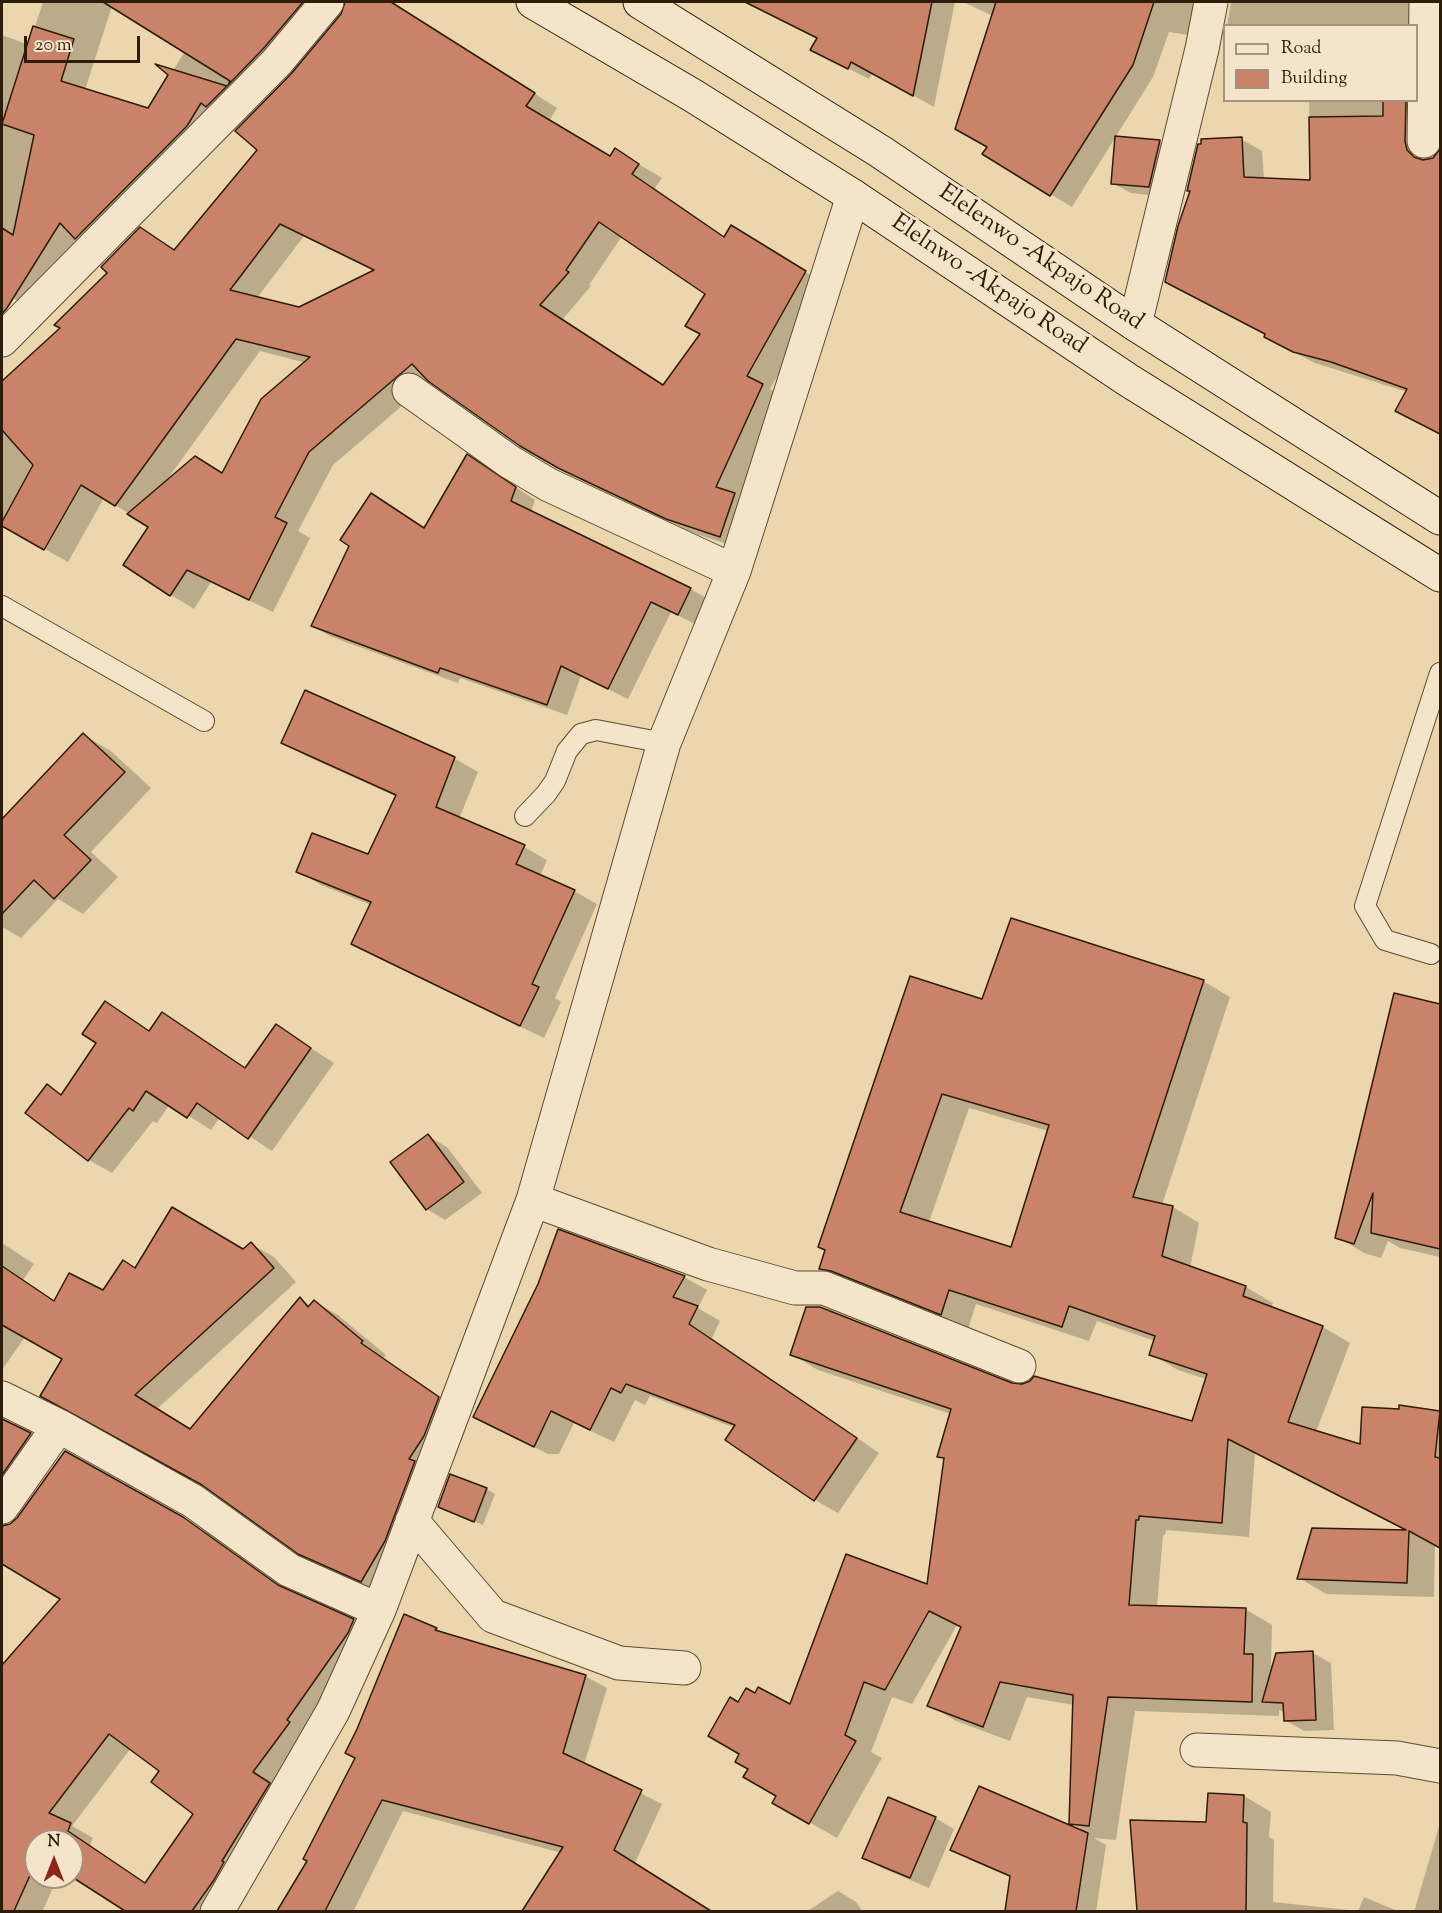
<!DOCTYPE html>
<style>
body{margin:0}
#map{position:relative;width:1442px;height:1913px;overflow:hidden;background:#ecd6ad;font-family:"Sorts Mill Goudy",serif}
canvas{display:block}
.frame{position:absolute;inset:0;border:3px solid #2d1c09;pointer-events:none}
.legend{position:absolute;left:1223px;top:24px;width:195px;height:78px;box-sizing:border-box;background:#f3e4ca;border:2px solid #a4947d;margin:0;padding:8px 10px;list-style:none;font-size:18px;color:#2d1c09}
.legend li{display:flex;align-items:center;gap:12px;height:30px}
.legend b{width:30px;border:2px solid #a4947d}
.north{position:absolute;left:24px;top:1829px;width:60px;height:60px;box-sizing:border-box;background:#f3e4ca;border:2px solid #a4947d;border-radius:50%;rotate:0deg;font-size:16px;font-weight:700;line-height:24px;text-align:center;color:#2d1c09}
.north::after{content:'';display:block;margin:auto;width:21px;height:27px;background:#8f2418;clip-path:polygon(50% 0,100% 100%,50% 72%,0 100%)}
.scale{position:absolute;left:24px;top:36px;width:116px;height:27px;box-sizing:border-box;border:3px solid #2d1c09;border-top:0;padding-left:8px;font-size:18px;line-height:21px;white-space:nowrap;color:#2d1c09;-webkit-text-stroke:4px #f3e4ca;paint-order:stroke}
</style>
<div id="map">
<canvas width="1442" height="1913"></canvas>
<div class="frame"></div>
<ul class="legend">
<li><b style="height:8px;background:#f3e4ca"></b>Road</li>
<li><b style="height:16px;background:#ca8369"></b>Building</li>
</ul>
<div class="north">N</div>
<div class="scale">20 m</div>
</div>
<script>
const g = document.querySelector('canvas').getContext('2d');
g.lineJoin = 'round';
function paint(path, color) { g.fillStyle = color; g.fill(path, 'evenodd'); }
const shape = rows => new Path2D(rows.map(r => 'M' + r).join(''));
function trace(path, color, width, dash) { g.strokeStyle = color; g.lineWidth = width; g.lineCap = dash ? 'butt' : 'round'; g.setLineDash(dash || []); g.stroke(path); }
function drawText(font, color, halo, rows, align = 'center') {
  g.font = font + ' "Sorts Mill Goudy",serif'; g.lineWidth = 6; g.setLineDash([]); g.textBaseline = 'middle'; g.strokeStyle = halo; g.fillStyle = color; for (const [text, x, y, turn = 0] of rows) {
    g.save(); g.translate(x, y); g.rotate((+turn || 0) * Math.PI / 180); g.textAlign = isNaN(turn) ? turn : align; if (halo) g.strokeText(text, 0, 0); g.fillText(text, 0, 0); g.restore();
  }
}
paint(shape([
 [43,2,338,2,37,312,5,293,2,300,2,35,29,45],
 [112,6,185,51,149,110,85,90],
 [347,2,391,2,557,108,549,121,610,157,615,150,662,178,655,188,725,237,755,241,828,286,770,389,786,398,744,550,691,532,583,481,521,445,431,381,333,465,298,531,310,538,273,612,211,582,194,609,171,595,150,527,104,498,68,562,2,525,2,383,63,328,110,273,141,229,176,250,259,149,292,76,343,15],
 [304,236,375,271,299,309,257,298],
 [622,236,707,294,701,334,664,386,563,319,591,286,589,285],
 [260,351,306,363,224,474,166,481],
 [766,2,955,2,934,107,873,73,869,79,812,50,818,38,785,12],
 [963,2,1032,2,1041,6,1043,2,1218,2,1208,38,1169,32,1153,77,1072,207,984,154,988,147,993,16],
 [1231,2,1433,2,1426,154,1428,160,1433,159,1440,152,1440,434,1418,422,1407,392,1315,363,1265,337,1267,334,1187,293,1241,139,1262,151,1264,179,1311,181,1309,100,1416,100,1416,26,1227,26],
 [1116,138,1160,142,1178,152,1167,197,1131,193,1112,183],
 [487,468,535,500,531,512,691,589,711,601,699,626,671,612,628,699,581,676,567,715,460,678,458,683,332,637,312,626,350,546,372,495,425,529],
 [83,735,111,751,151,788,91,852,118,877,83,914,58,899,21,938,2,927,2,821],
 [283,742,454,758,478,772,459,819,524,847,547,860,540,876,574,891,597,904,555,998,561,1002,544,1038,376,957,353,944,371,905,321,885,298,871,369,856,397,797,306,756],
 [1203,981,1230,997,1162,1205,1173,1207,1199,1223,1190,1268,1246,1287,1273,1303,1271,1308,1323,1327,1350,1343,1316,1432,1362,1446,1400,1410,1400,1407,1440,1413,1440,1548,1435,1545,1434,1597,1326,1594,1299,1578,1409,1532,1255,1452,1249,1537,1166,1530,1165,1535,1163,1535,1157,1607,1245,1609,1272,1625,1271,1665,1273,1667,1313,1653,1331,1663,1334,1730,1304,1731,1285,1720,1285,1712,1279,1710,1279,1716,1135,1711,1116,1840,1094,1838,1106,1845,1096,1912,1007,1912,1012,1878,970,1860,952,1849,1080,1831,1081,1829,1070,1823,1074,1705,1027,1697,1010,1741,956,1721,929,1705,963,1628,957,1625,912,1704,892,1697,871,1752,882,1758,837,1838,774,1802,778,1796,750,1769,741,1754,739,1704,791,1706,928,1586,945,1459,939,1456,951,1414,818,1370,791,1354,1012,1385,1193,1423,1206,1379,1178,1370,1151,1354,1155,1341,1097,1321,1089,1341,976,1304,968,1329,847,1284,820,1269,983,1001],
 [969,1108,1048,1131,1012,1249,929,1222],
 [1395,995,1440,1006,1440,1260,1440,1257,1400,1248,1388,1241,1381,1258,1364,1253,1337,1237],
 [105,1003,151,1032,163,1014,246,1069,277,1026,334,1063,272,1151,220,1117,211,1130,170,1104,157,1123,153,1121,112,1173,89,1160,47,1086,63,1095,98,1043],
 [428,1136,447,1147,482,1193,445,1220,427,1209],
 [559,1231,684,1277,707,1290,698,1308,720,1321,712,1338,879,1453,838,1513,815,1500,735,1428,650,1396,645,1405,635,1400,614,1442,574,1423,559,1454,548,1454,475,1417,539,1285],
 [2,1243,34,1264,23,1280,55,1302,103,1292,136,1269,244,1250,251,1244,274,1257,296,1282,157,1409,191,1430,300,1299,311,1306,315,1302,338,1315,386,1355,383,1358,462,1411,385,1594,323,1566,299,1552,64,1359,25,1337,2,1370],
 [2,1418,53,1447,6,1520,7,1526,182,1518,206,1532,290,1592,353,1621,376,1634,224,1912,122,1912,130,1888,72,1875,72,1841,36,1841,36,1877,58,1877,42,1912,2,1912,2,1667,62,1599,2,1562],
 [131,1748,161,1771,195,1813,146,1885,90,1845,93,1838,72,1826],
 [486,1489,495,1494,483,1525,440,1506],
 [404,1616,464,1640,585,1676,607,1688,584,1765,662,1804,635,1863,710,1912,524,1912,562,1853,403,1811,353,1912,279,1912,309,1860,356,1758,358,1730],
 [1210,1794,1244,1796,1271,1812,1269,1837,1274,1840,1273,1902,1358,1911,1364,1897,1400,1912,1138,1912,1132,1822,1208,1823],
 [935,1818,954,1829,929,1888,882,1868,864,1857],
 [1440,1823,1440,1912,1414,1912],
 [838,1891,856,1902,863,1912,806,1912]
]), '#0003');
const building = shape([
 [103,2,303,2,263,49,228,85,230,81,103,2],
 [345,2,391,2,535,93,526,106,610,156,615,148,639,164,632,174,724,237,731,225,806,271,747,376,763,384,716,487,735,493,720,537,666,519,558,468,520,446,428,381,412,364,309,452,275,517,287,523,249,600,187,570,170,596,123,565,148,527,127,514,195,456,222,473,261,399,310,357,236,339,115,506,81,485,44,550,2,526,2,522,33,465,2,430,2,381,60,328,54,325,107,273,101,267,140,227,174,250,257,150,235,131,291,74,341,14,345,2],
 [599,222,705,294,685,326,700,334,663,385,540,305,569,272,566,270,599,222],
 [280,224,374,270,299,307,230,290,280,224],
 [745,2,932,2,913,96,851,62,848,69,810,50,817,38,745,2],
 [996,2,1154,2,1133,65,1050,196,982,154,987,147,955,129,996,2],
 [33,26,74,39,61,81,148,108,168,75,155,64,227,86,206,107,201,103,187,126,75,239,60,223,7,308,2,314,2,228,13,235,34,135,2,124,33,26],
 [1383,100,1406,100,1405,141,1407,150,1414,157,1423,160,1433,158,1440,149,1440,434,1395,411,1407,389,1331,362,1293,352,1264,337,1265,334,1165,282,1178,226,1190,191,1187,191,1198,144,1201,144,1201,139,1242,137,1244,177,1310,180,1309,117,1383,116,1383,100],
 [1115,136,1160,140,1149,187,1111,184,1115,136],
 [467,454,516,487,511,501,691,588,678,615,651,602,608,689,561,666,547,705,440,668,438,673,311,626,349,546,340,540,371,493,424,528,467,454],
 [305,690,455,757,436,807,525,845,516,864,575,890,532,984,539,987,520,1026,351,944,371,902,296,872,312,833,368,854,396,795,281,743,305,690],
 [83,733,125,772,64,835,91,860,54,899,34,880,2,914,2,819,83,733],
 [1011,918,1204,980,1133,1197,1173,1206,1162,1256,1246,1286,1243,1296,1323,1326,1288,1422,1360,1444,1362,1407,1399,1409,1399,1405,1440,1411,1435,1457,1440,1458,1440,1548,1409,1531,1407,1583,1297,1579,1312,1528,1406,1530,1228,1439,1222,1523,1139,1516,1139,1520,1136,1520,1129,1605,1246,1608,1244,1654,1253,1654,1252,1702,1108,1697,1089,1826,1069,1824,1073,1695,1000,1682,983,1727,927,1706,961,1627,929,1611,885,1690,864,1682,845,1735,856,1741,809,1824,772,1803,776,1796,743,1777,748,1769,735,1762,739,1754,708,1736,730,1697,738,1702,746,1688,755,1693,758,1687,790,1704,846,1554,927,1584,944,1458,937,1457,951,1409,790,1355,806,1307,820,1307,1012,1383,1022,1384,1030,1381,1034,1376,1192,1421,1207,1374,1149,1355,1155,1336,1069,1306,1062,1327,949,1290,941,1315,831,1271,819,1269,825,1250,818,1247,910,976,982,999,1011,918],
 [942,1094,1049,1125,1011,1247,900,1212,942,1094],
 [1394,993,1440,1004,1440,1249,1371,1233,1373,1193,1354,1244,1335,1238,1394,993],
 [105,1001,149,1031,162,1012,245,1068,276,1024,311,1048,248,1139,197,1103,187,1118,146,1091,133,1111,129,1108,88,1161,25,1113,47,1084,61,1095,96,1043,82,1034,105,1001],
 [428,1134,464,1182,426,1210,390,1162,428,1134],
 [172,1207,243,1249,251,1242,274,1268,135,1395,190,1429,300,1297,308,1307,314,1300,363,1341,361,1343,439,1397,424,1436,409,1459,415,1461,385,1541,361,1582,298,1554,202,1485,40,1396,62,1359,2,1325,2,1266,54,1301,69,1273,103,1290,123,1260,135,1268,172,1207],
 [558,1229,685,1276,673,1297,698,1306,689,1324,857,1438,814,1501,725,1440,735,1425,626,1384,621,1393,611,1388,590,1430,551,1411,534,1447,473,1417,538,1284,558,1229],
 [2,1419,31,1433,2,1475,2,1419],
 [65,1451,183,1517,278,1585,354,1619,348,1633,287,1720,290,1722,253,1772,270,1783,222,1861,224,1862,214,1880,192,1911,125,1911,72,1877,72,1841,36,1841,36,1862,14,1911,2,1911,2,1665,60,1599,2,1564,2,1526,10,1524,17,1518,65,1451],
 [109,1734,159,1771,151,1782,193,1814,145,1883,68,1831,71,1823,49,1813,109,1734],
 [450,1474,487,1488,474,1522,438,1507,450,1474],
 [404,1614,437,1628,435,1630,586,1675,563,1753,642,1790,614,1850,711,1911,522,1911,563,1847,382,1800,325,1911,277,1911,307,1861,303,1859,355,1758,345,1753,357,1729,404,1614],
 [1313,1651,1316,1720,1284,1721,1283,1703,1262,1702,1276,1653,1313,1651],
 [979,1786,1088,1833,1076,1911,1005,1911,1010,1876,950,1850,979,1786],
 [1208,1793,1244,1795,1243,1822,1247,1823,1246,1911,1137,1911,1130,1820,1206,1822,1208,1793],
 [888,1797,936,1817,910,1878,862,1858,888,1797]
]);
paint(building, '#ca8369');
trace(building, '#2d1c09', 1.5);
const lane = shape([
 [2,606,204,721],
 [525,816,546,794,555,781,567,751,581,734,596,730,664,743],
 [1431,954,1385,940,1365,906,1440,673]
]);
const street = shape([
 [1424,141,1426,2],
 [1135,324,1202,49,1211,2],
 [2,340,277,62,327,2],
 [409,390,510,462,549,485,734,571],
 [533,1200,708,1264,795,1288,824,1288,1019,1366],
 [2,1398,59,1426,193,1501,289,1570,379,1610],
 [2,1507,59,1426],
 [412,1521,493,1616,619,1663,684,1668],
 [1197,1750,1397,1758,1440,1766],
 [217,1912,333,1711,379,1610,533,1200,664,743,734,571,853,196]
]);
const secondary = shape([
 [533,2,692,95,853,196,1128,380,1440,575],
 [640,2,881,152,1135,324,1440,518]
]);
trace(lane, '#5d4a32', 22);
trace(street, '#5d4a32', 35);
trace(secondary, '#2d1c09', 35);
trace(lane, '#f3e4ca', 20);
trace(street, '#f3e4ca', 33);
trace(secondary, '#f3e4ca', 33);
drawText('24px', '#2d1c09', '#f3e4ca', [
 ["Elelenwo -Akpajo Road",1040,259,34],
 ["Elelnwo -Akpajo Road",988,286,34]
]);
</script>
